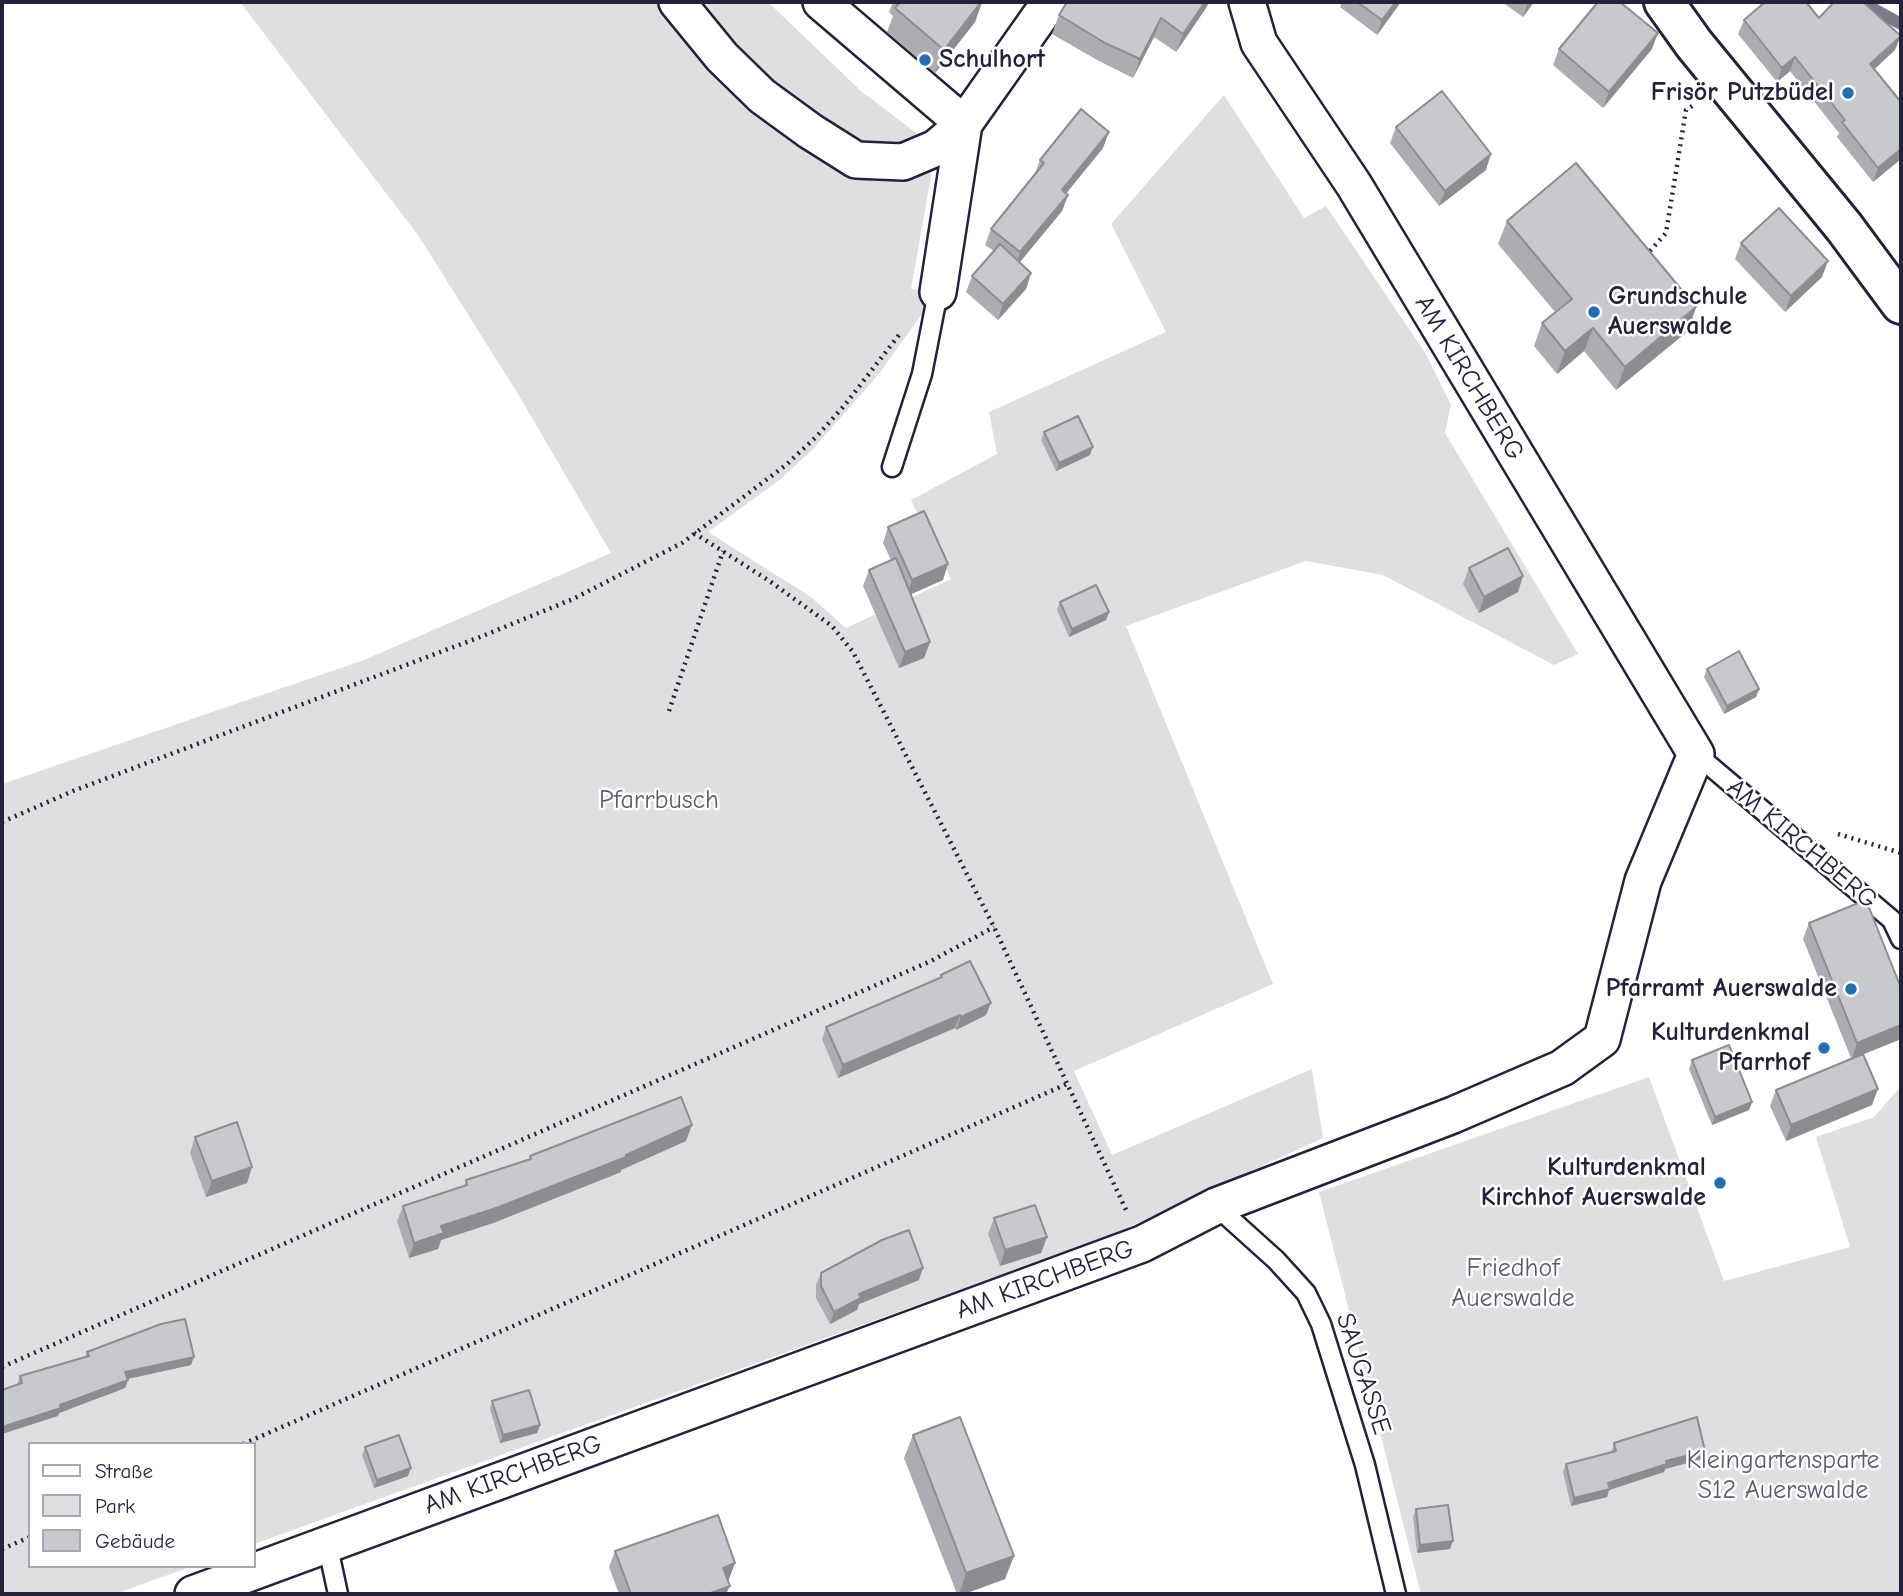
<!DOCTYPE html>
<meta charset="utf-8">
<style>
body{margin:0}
#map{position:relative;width:1903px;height:1596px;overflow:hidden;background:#fff;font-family:"Comic Neue",sans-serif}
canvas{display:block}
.frame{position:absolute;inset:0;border:4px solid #22223b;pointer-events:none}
.legend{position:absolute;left:28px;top:1442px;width:228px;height:126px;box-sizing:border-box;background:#fff;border:2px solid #a7a7b1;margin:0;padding:9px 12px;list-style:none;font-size:21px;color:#22223b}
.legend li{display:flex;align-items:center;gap:14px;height:35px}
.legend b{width:35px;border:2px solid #a7a7b1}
</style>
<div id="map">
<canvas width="1903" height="1596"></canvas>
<div class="frame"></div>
<ul class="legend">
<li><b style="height:9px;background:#fff"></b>Straße</li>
<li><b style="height:19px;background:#dfdfe2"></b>Park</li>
<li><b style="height:19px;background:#c8c8cf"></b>Gebäude</li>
</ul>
</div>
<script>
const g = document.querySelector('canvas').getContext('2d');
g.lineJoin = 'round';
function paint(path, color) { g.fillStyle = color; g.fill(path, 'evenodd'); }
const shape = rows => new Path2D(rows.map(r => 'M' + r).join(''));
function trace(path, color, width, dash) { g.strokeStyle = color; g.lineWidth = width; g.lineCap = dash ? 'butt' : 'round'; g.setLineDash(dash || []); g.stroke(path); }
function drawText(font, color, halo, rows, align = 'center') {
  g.font = font + ' "Comic Neue",sans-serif'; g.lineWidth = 5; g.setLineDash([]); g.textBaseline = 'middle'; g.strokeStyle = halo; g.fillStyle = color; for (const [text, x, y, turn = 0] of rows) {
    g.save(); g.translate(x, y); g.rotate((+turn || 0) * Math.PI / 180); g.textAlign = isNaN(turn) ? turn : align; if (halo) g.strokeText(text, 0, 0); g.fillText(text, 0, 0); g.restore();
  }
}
paint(shape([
 [240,2,768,2,861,91,936,148,911,289,938,292,878,375,813,449,781,479,708,532,811,597,846,628,951,579,911,500,997,454,989,412,1166,332,1111,224,1224,95,1304,218,1326,206,1426,354,1451,405,1445,433,1578,654,1554,665,1383,575,1306,561,1126,626,1273,984,1074,1071,1112,1155,1312,1069,1323,1138,1109,1236,254,1544,254,1444,30,1444,30,1566,193,1566,115,1594,2,1594,2,784,364,660,611,553,518,394,418,235],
 [1649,1077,1724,1281,1850,1247,1816,1137,1874,1117,1901,1086,1901,1594,1421,1594,1319,1192]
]), '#dfdfe2');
trace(shape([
 [1861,2,1901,24]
]), '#7a7a88', 12);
const lane = shape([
 [892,467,922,374,938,292],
 [1696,754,1892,920,1901,939],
 [1216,1206,1276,1260,1306,1293,1321,1324,1365,1465,1396,1594],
 [327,1543,338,1594]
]);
const street = shape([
 [677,2,722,57,762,96,810,131,856,160,903,162,936,148,964,124],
 [821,2,964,124,1050,2],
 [938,292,964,124],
 [193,1594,1142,1244,1216,1206,1453,1115,1562,1068,1602,1039,1643,881,1696,754,1354,185,1259,43,1247,2]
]);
const secondary = shape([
 [1664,2,1694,44,1844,227,1901,304]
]);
trace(lane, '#22223b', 23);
trace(street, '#22223b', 40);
trace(secondary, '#22223b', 44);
trace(shape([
 [1650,251,1666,233,1686,110,1694,105],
 [694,533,768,580,832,626,853,652,994,927,1127,1212],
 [669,711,723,551],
 [2,822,73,791,480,637,573,599,682,543,786,465,816,437,844,406,899,335],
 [1838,834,1901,853],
 [2,1367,931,961,994,927],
 [243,1444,1067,1084],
 [2,1549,30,1537]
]), '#22223b', 4.5, [2, 5]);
trace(lane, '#fff', 18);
trace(street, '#fff', 35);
trace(secondary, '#fff', 38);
paint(shape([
 [893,2,892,2,982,2,975,22,935,73,887,32,893,16,889,12],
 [1067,2,1209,2,1206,8,1176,52,1154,37,1133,78,1099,61,1052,34,1059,15],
 [1342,2,1401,2,1377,35,1340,7],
 [1502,2,1534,2,1523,17],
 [1819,18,1895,50,1874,69,1901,102,1901,159,1873,182,1837,137,1839,133,1790,71,1777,82,1738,34,1744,20],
 [1559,49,1652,49,1603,108,1553,65],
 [1396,127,1486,170,1439,206,1390,143],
 [1103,148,1066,193,1068,195,1062,211,1020,262,1031,273,1026,289,998,320,966,292,972,276,994,251,985,245,991,229,1034,176,1040,160],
 [1507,221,1696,307,1688,331,1616,390,1584,351,1557,374,1534,346,1542,323,1555,312,1498,244],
 [1741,243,1822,277,1785,312,1735,259],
 [1044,432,1090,455,1056,471,1041,440],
 [888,527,943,580,911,594,930,642,924,658,899,668,863,586,869,570,891,560,883,543],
 [1469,568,1518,592,1479,613,1463,584],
 [1060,602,1106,620,1069,637,1057,610],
 [1707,669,1759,689,1756,697,1724,714,1704,677],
 [1809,923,1901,988,1901,1039,1863,1054,1872,1105,1786,1141,1770,1106,1776,1090,1851,1058,1803,939],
 [941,975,986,1015,956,1030,955,1028,838,1078,822,1039,826,1027,939,979],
 [1692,1060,1752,1102,1749,1110,1712,1125,1689,1069],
 [195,1137,247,1183,206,1197,190,1153],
 [686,1141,621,1170,621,1172,493,1223,441,1240,438,1249,409,1258,397,1221,403,1206,464,1186,466,1180,529,1160,530,1156],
 [994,1218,1047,1237,1041,1253,1000,1266,988,1234],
 [821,1273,919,1280,859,1304,857,1310,830,1324,816,1298,816,1285],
 [87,1352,191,1365,128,1379,125,1388,59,1413,58,1416,17,1385,20,1376,85,1357],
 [492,1401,540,1425,537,1433,500,1443,490,1409],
 [913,1435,1005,1579,964,1594,957,1594,904,1458],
 [1614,1443,1702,1459,1665,1469,1664,1472,1609,1490,1607,1497,1571,1506,1563,1472,1566,1464,1611,1453],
 [365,1447,408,1476,374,1488,362,1455],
 [1416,1509,1450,1549,1417,1553,1413,1517],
 [615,1551,729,1579,727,1580,726,1594,619,1594,609,1567]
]), '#acacb2');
paint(shape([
 [981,2,982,2,975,22,935,73,944,50],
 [1205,2,1209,2,1206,8,1176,52,1183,34],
 [1396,2,1401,2,1377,35,1382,20],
 [1528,2,1534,2,1523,17],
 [1161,18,1154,37,1133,78,1140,59],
 [1658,33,1652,49,1603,108,1609,92],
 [1901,36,1895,50,1865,78,1870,64],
 [1795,57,1790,71,1777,82,1782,68],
 [1109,132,1103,148,1056,206,1062,190],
 [1901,149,1901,159,1873,182,1878,168],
 [1491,154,1486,170,1439,206,1445,191],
 [1068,195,1062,211,1015,268,1020,252],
 [1828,261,1822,277,1785,312,1791,296],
 [1031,273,1026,289,998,320,1003,304],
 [1696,307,1688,331,1616,390,1625,367],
 [1593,328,1584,351,1557,374,1565,351],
 [1093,447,1090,455,1056,471,1059,463],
 [948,564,943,580,907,596,912,580],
 [1523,576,1518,592,1479,613,1484,597],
 [1109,612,1106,620,1069,637,1072,629],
 [930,642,924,658,899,668,905,652],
 [1759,689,1756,697,1724,714,1727,706],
 [991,1003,986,1015,956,1030,961,1017],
 [960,1015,955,1028,838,1078,843,1065],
 [1901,1025,1901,1039,1852,1059,1857,1043],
 [1878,1089,1872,1105,1786,1141,1791,1125],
 [1752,1102,1749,1110,1712,1125,1715,1117],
 [692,1125,686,1141,621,1170,621,1172,493,1223,441,1240,438,1249,409,1258,414,1243,441,1226,626,1155],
 [252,1167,247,1183,206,1197,212,1181],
 [1047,1237,1041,1253,1000,1266,1005,1250],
 [923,1268,919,1280,859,1304,857,1310,830,1324,834,1312,859,1294],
 [194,1357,191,1365,122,1380,125,1372],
 [128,1380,125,1388,59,1413,58,1416,2,1434,2,1427],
 [540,1425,537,1433,500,1443,503,1435],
 [1705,1451,1702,1459,1665,1469,1664,1472,1609,1490,1607,1497,1571,1506,1574,1498,1608,1483,1666,1461],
 [411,1468,408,1476,374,1488,377,1480],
 [1453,1541,1450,1549,1417,1553,1420,1545],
 [1014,1556,1005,1579,964,1594,959,1594,966,1573],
 [735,1563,729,1579,717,1584,723,1568],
 [730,1586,726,1594,708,1594]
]), '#8c8c91');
const building = shape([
 [900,2,981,2,944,50,895,8,900,2],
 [1067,2,1205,2,1183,34,1161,18,1140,59,1105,43,1059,15,1067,2],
 [1357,2,1396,2,1382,20,1357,2],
 [1598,2,1620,2,1658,33,1609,92,1559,49,1598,2],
 [1765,2,1806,2,1819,18,1834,2,1863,2,1901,36,1870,64,1901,102,1901,149,1878,168,1842,122,1845,120,1795,57,1782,68,1744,20,1765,2],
 [1442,91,1491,154,1445,191,1396,127,1442,91],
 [1081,109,1109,132,1062,190,1068,195,1020,252,991,229,1044,163,1040,160,1081,109],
 [1576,163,1696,307,1625,367,1593,328,1565,351,1542,323,1572,299,1507,221,1576,163],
 [1779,208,1828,261,1791,296,1741,243,1779,208],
 [1000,244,1031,273,1003,304,972,276,1000,244],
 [1078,416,1093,447,1059,463,1044,432,1078,416],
 [924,511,948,564,912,580,888,527,924,511],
 [1508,548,1523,576,1484,597,1469,568,1508,548],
 [896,558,930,642,905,652,869,570,896,558],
 [1096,585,1109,612,1072,629,1060,602,1096,585],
 [1739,651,1759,689,1727,706,1707,669,1739,651],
 [1866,900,1901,988,1901,1025,1857,1043,1809,923,1866,900],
 [970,961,991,1003,961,1017,960,1015,843,1065,826,1027,942,977,941,975,970,961],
 [1729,1045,1752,1102,1715,1117,1692,1060,1729,1045],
 [1863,1054,1878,1089,1791,1125,1776,1090,1863,1054],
 [681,1097,692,1125,626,1155,626,1157,499,1207,441,1226,444,1233,414,1243,403,1206,467,1185,466,1180,531,1159,530,1156,681,1097],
 [237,1122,252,1167,212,1181,195,1137,237,1122],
 [1035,1205,1047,1237,1005,1250,994,1218,1035,1205],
 [909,1230,923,1268,859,1294,861,1298,834,1312,821,1286,821,1273,882,1240,909,1230],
 [185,1319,194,1357,125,1372,128,1380,60,1405,61,1408,2,1427,2,1390,22,1383,20,1376,89,1356,87,1352,161,1324,185,1319],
 [529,1390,540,1425,503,1435,492,1401,529,1390],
 [960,1417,1014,1556,966,1573,913,1435,960,1417],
 [1697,1417,1705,1451,1666,1461,1667,1464,1608,1483,1610,1489,1574,1498,1566,1464,1616,1451,1614,1443,1697,1417],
 [399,1435,411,1468,377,1480,365,1447,399,1435],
 [1448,1505,1453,1541,1420,1545,1416,1509,1448,1505],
 [718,1515,735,1563,723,1568,730,1586,708,1594,652,1594,651,1593,648,1594,631,1594,615,1551,718,1515]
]);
paint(building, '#c8c8cf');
trace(building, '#8c8c91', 2);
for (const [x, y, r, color] of [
 [925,60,7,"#1f6fb2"],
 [1848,93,7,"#1f6fb2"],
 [1594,312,7,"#1f6fb2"],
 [1851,989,7,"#1f6fb2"],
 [1824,1048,7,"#1f6fb2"],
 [1720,1183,7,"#1f6fb2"]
]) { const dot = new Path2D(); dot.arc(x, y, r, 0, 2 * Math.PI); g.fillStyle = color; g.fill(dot); trace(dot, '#fff', 2.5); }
drawText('bold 26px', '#22223b', '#fff', [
 ["Schulhort",939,60,"left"],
 ["Frisör Putzbüdel",1834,93],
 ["Grundschule",1608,297,"left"],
 ["Auerswalde",1608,327,"left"],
 ["Pfarramt Auerswalde",1837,989],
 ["Kulturdenkmal",1810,1033],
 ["Pfarrhof",1810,1063],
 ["Kulturdenkmal",1706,1168],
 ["Kirchhof Auerswalde",1706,1198]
], 'right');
drawText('26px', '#22223b', '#fff', [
 ["AM KIRCHBERG",1469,378,59],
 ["AM KIRCHBERG",1802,844,40],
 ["AM KIRCHBERG",1045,1280,-20],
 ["SAUGASSE",1363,1374,72],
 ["AM KIRCHBERG",513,1475,-20]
]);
drawText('26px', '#5b5b6d', '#fff', [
 ["Pfarrbusch",659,801],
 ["Friedhof",1513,1269],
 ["Auerswalde",1513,1299],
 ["Kleingartensparte",1783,1461],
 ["S12 Auerswalde",1783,1491]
]);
</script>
